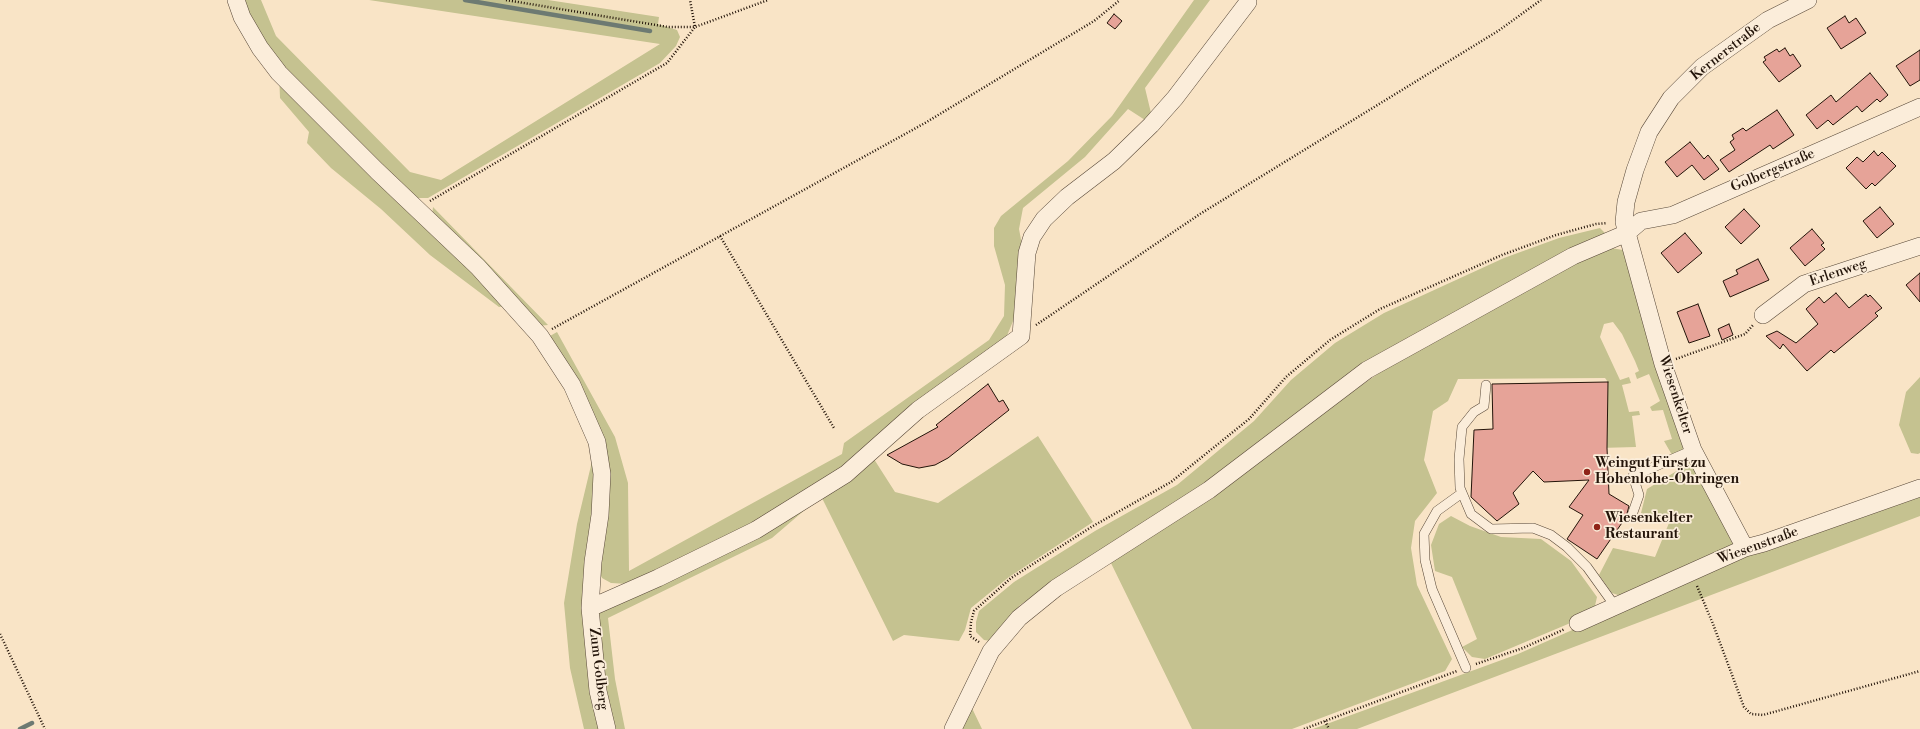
<!DOCTYPE html>
<meta charset="utf-8">
<style>
body{margin:0}
canvas{display:block;background:#f9e4c6}
</style>
<canvas width="1920" height="729"></canvas>
<script>
const g = document.querySelector('canvas').getContext('2d');
g.lineJoin = 'round';
function paint(path, color) { g.fillStyle = color; g.fill(path, 'evenodd'); }
const shape = rows => new Path2D(rows.map(r => 'M' + r).join(''));
function trace(path, color, width, dash) { g.strokeStyle = color; g.lineWidth = width; g.lineCap = dash ? 'butt' : 'round'; g.setLineDash(dash || []); g.stroke(path); }
function drawText(font, color, halo, rows, align = 'center') {
  g.font = font + ' "Libre Bodoni",serif'; g.lineWidth = 3.5; g.setLineDash([]); g.textBaseline = 'middle'; g.strokeStyle = halo; g.fillStyle = color; for (const [text, x, y, turn = 0] of rows) {
    g.save(); g.translate(x, y); g.rotate((+turn || 0) * Math.PI / 180); g.textAlign = isNaN(turn) ? turn : align; if (halo) g.strokeText(text, 0, 0); g.fillText(text, 0, 0); g.restore();
  }
}
paint(shape([
 [240,0,261,0,276,36,410,172,441,180,660,44,369,0,548,0,659,17,658,24,677,30,680,37,676,46,660,63,428,198,413,198,267,49],
 [1194,0,1210,0,1145,88,1151,113,1145,120,1128,109,1085,157,1023,208,1019,229,1023,250,1016,314,1006,338,842,471,756,525,628,584,611,583,602,578,598,570,607,474,550,336,557,332,615,437,628,483,629,571,842,454,844,443,989,340,1004,316,1005,285,994,246,994,228,1001,216,1068,161,1112,116],
 [279,73,512,305,499,307,430,255,381,209,331,168,307,143,309,132,280,98],
 [433,207,548,325,537,326,432,217],
 [1600,228,1607,235,1362,366,1205,484,1020,605,991,641,984,640,976,632,976,622,979,611,1014,582,1095,531,1177,485,1254,421,1291,380,1335,343,1384,313,1504,258,1559,238],
 [1611,248,1623,250,1685,449,1672,455,1664,441,1672,439,1663,410,1652,411,1650,407,1660,401,1649,374,1637,379,1635,373,1639,371,1635,361,1622,334,1613,322,1604,324,1600,337,1620,380,1629,377,1631,383,1622,385,1629,412,1639,411,1640,415,1632,416,1636,447,1599,448,1607,442,1608,382,1605,378,1458,379,1448,401,1433,411,1424,460,1437,493,1415,521,1411,548,1417,585,1452,659,1445,671,1292,729,1192,729,1109,559,1385,369,1576,263],
 [1920,377,1920,453,1918,454,1911,453,1899,425,1906,392],
 [1038,436,1093,522,1009,577,971,608,965,630,959,641,904,635,893,641,821,496,772,538,608,618,615,679,625,729,614,729,604,682,596,618,604,606,872,456,895,492,938,503],
 [594,453,599,475,589,563,603,729,584,729,570,668,564,603,577,524],
 [1693,461,1735,544,1627,598,1612,593,1599,575,1613,548,1655,557,1669,523,1641,513,1647,489],
 [1920,492,1920,516,1357,729,1313,729,1518,654,1740,556],
 [1451,516,1470,526,1501,537,1541,539,1571,561,1597,597,1594,610,1587,616,1485,659,1472,657,1462,647,1477,639,1452,577,1435,571,1431,545,1439,524],
 [970,704,982,729,962,729]
]), '#c5c290');
trace(shape([
 [465,0,650,31],
 [20,729,32,723]
]), '#6d7a72', 4.5);
const building = shape([
 [1114,14,1122,21,1115,29,1107,23,1114,14],
 [1845,16,1849,23,1856,18,1866,33,1841,49,1827,28,1845,16],
 [1785,48,1790,56,1793,54,1801,66,1779,82,1763,62,1766,60,1764,57,1777,49,1779,52,1785,48],
 [1920,50,1920,80,1910,86,1896,66,1920,50],
 [1870,73,1888,95,1880,102,1877,99,1862,112,1857,106,1833,125,1828,120,1817,129,1806,115,1831,95,1836,102,1870,73],
 [1777,110,1794,135,1773,149,1770,145,1729,172,1720,160,1735,150,1730,142,1734,139,1732,135,1743,128,1746,131,1777,110],
 [1690,142,1704,159,1708,155,1719,169,1704,180,1692,165,1677,177,1665,162,1690,142],
 [1874,151,1878,156,1882,152,1896,166,1875,186,1872,183,1866,189,1846,168,1857,157,1863,162,1874,151],
 [1880,207,1894,224,1877,238,1863,221,1880,207],
 [1744,209,1760,226,1741,244,1725,227,1744,209],
 [1812,229,1824,243,1821,245,1825,249,1805,266,1790,248,1812,229],
 [1685,233,1702,253,1678,273,1661,253,1685,233],
 [1758,259,1769,280,1730,297,1723,281,1738,274,1736,270,1758,259],
 [1920,273,1920,302,1906,285,1920,273],
 [1836,293,1849,308,1866,294,1868,297,1870,295,1882,308,1875,313,1878,316,1864,328,1834,353,1831,350,1807,371,1783,344,1780,349,1766,336,1777,331,1796,343,1818,324,1806,309,1819,297,1824,303,1836,293],
 [1698,304,1710,336,1689,343,1677,312,1698,304],
 [1729,324,1733,335,1722,340,1718,329,1729,324],
 [1608,382,1607,448,1609,494,1629,506,1626,517,1597,559,1567,539,1583,515,1569,507,1589,480,1544,482,1533,471,1513,493,1519,504,1497,521,1471,497,1474,430,1493,429,1492,384,1608,382],
 [988,384,999,402,1003,400,1009,410,948,458,935,465,919,468,902,464,887,455,938,427,936,425,988,384]
]);
paint(building, '#e6a398');
trace(building, '#231409', 1);
const service = shape([
 [1486,385,1484,406,1474,412,1462,427,1459,459,1460,488,1471,514,1491,529,1533,528,1551,535,1567,547,1587,567,1615,606],
 [1462,493,1437,511,1424,534,1425,560,1432,589,1466,668],
 [1632,515,1639,495,1633,476,1693,450]
]);
const minor = shape([
 [236,0,242,17,260,48,279,73,377,171,478,267,540,336,572,385,597,442,602,474,600,515,593,562,590,608,598,691,607,729],
 [1763,315,1804,284,1920,246],
 [1745,548,1693,450,1663,364,1627,233,1624,222,1626,202,1635,170,1649,132,1671,98,1702,67,1768,20,1808,0],
 [590,608,658,578,756,530,846,474,918,410,1021,336,1027,253,1032,237,1044,219,1067,197,1114,161,1151,125,1175,98,1248,2],
 [1578,623,1745,548,1764,543,1920,488],
 [953,729,991,651,1019,618,1056,588,1209,490,1367,370,1573,256,1627,233,1641,221,1673,215,1920,107]
]);
trace(service, '#584838', 10);
trace(minor, '#584838', 18);
trace(shape([
 [506,0,668,27,695,27,768,0],
 [430,201,667,63,695,27,690,0],
 [720,236,834,428],
 [1036,325,1200,214,1498,31,1541,0],
 [552,329,925,123,1094,21,1120,0],
 [1676,359,1745,334,1753,325],
 [1697,586,1713,624,1744,707,1751,714,1763,715,1920,671],
 [0,634,45,729],
 [979,642,970,636,971,622,974,611,1011,578,1093,526,1171,482,1249,419,1286,377,1330,340,1380,309,1502,255,1556,235,1596,224,1607,223],
 [1476,664,1523,648,1565,629],
 [1325,721,1329,729],
 [1304,729,1457,671]
]), '#231409', 2.5, [1, 2]);
trace(service, '#fbedda', 9);
trace(minor, '#fbedda', 17);
for (const [x, y, r, color] of [
 [1587,472,4,"#8f2418"],
 [1597,527,4,"#8f2418"]
]) { const dot = new Path2D(); dot.arc(x, y, r, 0, 2 * Math.PI); g.fillStyle = color; g.fill(dot); trace(dot, '#fbedda', 1.5); }
drawText('14px', '#231409', '#fbedda', [
 ["Kernerstraße",1726,52,-38],
 ["Golbergstraße",1773,171,-23],
 ["Erlenweg",1838,273,-19],
 ["Wiesenkelter",1675,395,72],
 ["Wiesenstraße",1758,546,-20],
 ["Zum Golberg",598,669,83]
]);
drawText('bold 14px', '#231409', '#fbedda', [
 ["Weingut Fürst zu",1595,464],
 ["Hohenlohe-Öhringen",1595,480],
 ["Wiesenkelter",1605,519],
 ["Restaurant",1605,535]
], 'left');
</script>
